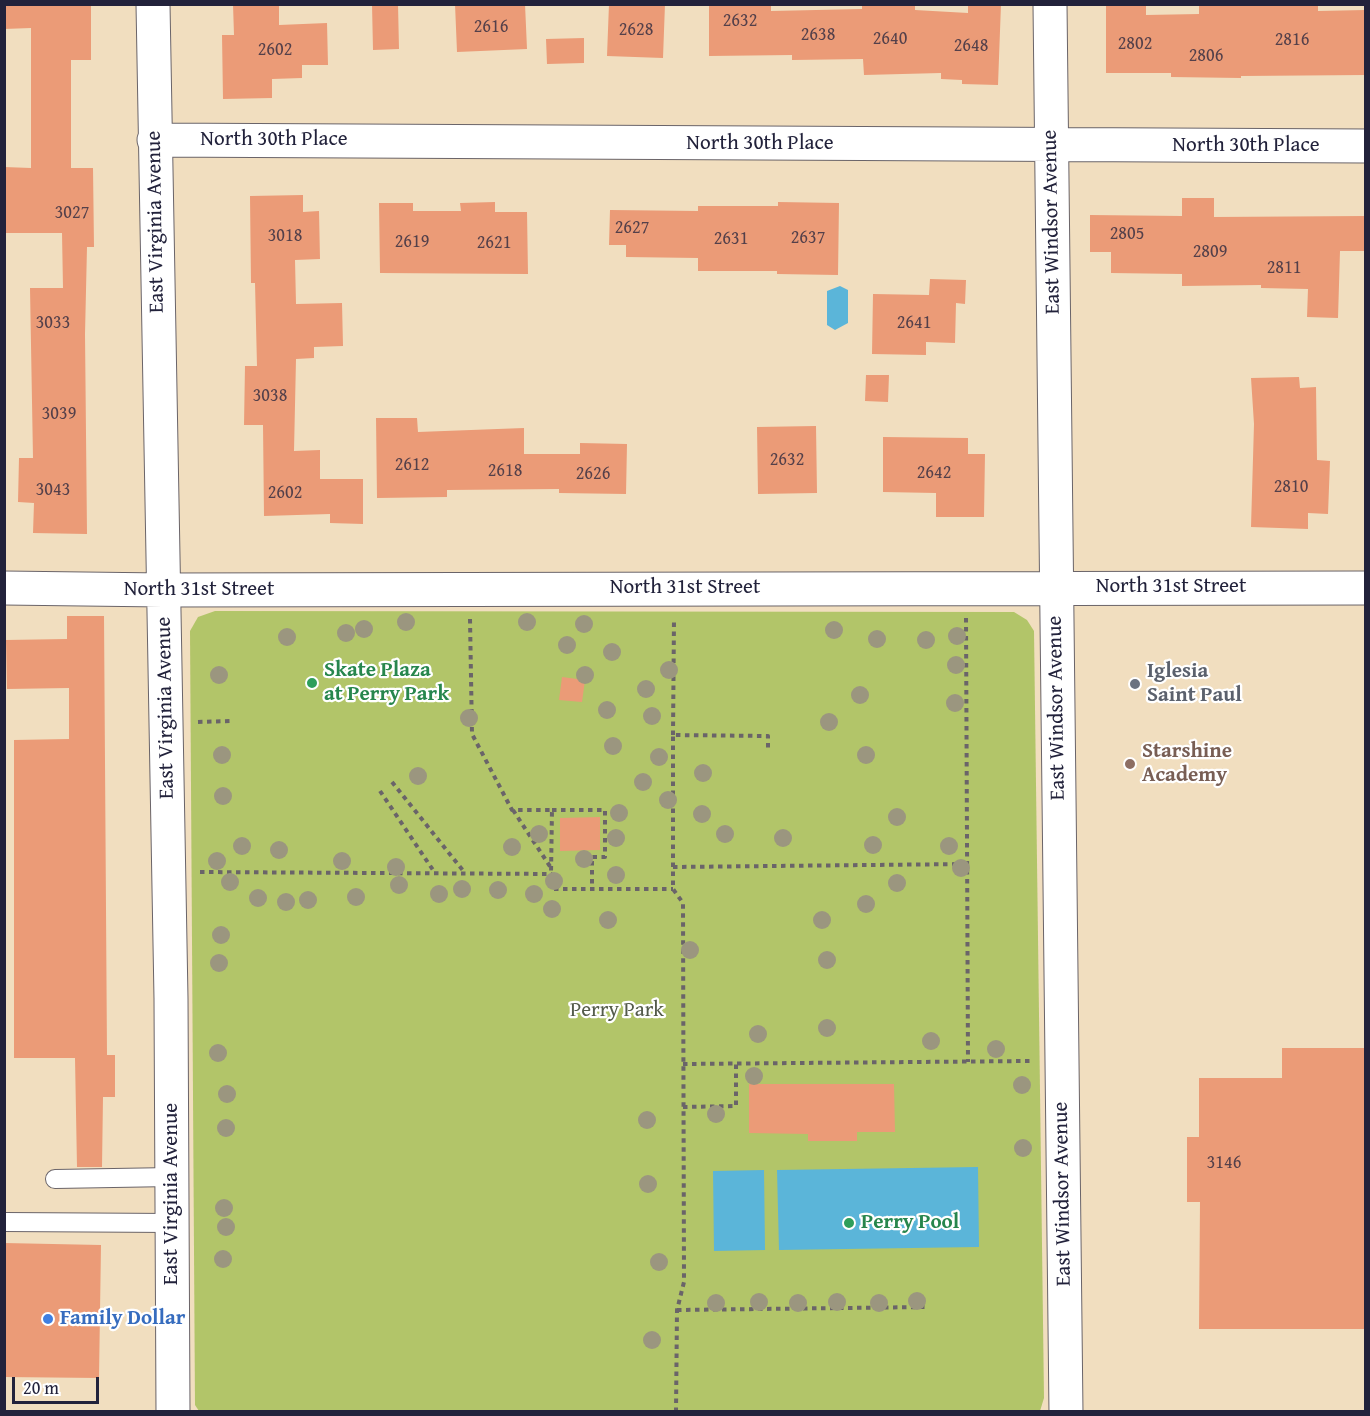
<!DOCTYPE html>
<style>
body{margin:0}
#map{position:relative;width:1370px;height:1416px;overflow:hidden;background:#f1debf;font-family:"Gentium Book Plus",serif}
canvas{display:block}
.frame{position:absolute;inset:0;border:6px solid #22223b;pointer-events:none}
.scale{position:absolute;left:12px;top:1377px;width:87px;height:27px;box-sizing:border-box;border:3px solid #22223b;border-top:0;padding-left:8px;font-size:18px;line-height:21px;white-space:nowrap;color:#22223b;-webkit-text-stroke:4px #fff;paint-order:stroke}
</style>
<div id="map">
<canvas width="1370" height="1416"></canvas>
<div class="frame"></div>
<div class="scale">20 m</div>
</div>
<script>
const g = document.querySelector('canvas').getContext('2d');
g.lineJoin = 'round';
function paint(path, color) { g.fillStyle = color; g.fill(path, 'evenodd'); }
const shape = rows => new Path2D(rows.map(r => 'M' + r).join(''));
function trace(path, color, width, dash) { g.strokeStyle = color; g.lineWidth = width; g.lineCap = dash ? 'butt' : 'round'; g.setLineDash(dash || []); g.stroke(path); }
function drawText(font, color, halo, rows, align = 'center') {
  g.font = font + ' "Gentium Book Plus",serif'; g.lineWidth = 4.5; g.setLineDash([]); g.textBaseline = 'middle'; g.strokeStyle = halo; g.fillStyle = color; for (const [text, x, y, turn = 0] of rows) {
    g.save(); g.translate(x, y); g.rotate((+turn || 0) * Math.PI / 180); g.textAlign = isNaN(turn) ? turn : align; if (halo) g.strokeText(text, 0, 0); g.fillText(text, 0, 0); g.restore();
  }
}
paint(shape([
 [215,611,1014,612,1027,620,1034,631,1044,1398,1040,1411,199,1411,195,1405,190,631,198,617]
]), '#b2c569');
paint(shape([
 [840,286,848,290,848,323,835,330,827,325,827,291],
 [978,1167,979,1247,779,1250,777,1170],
 [764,1170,765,1250,714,1251,713,1171]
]), '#5bb5d9');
paint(shape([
 [4,4,91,4,91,60,71,60,71,168,93,168,94,247,87,247,85,334,87,534,33,533,34,503,18,502,19,458,33,458,30,288,63,288,62,233,4,233,4,167,31,168,31,28,4,29],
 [233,4,279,4,279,25,327,23,328,65,302,65,302,78,272,79,272,98,223,99,222,35,234,35],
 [372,4,398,4,399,49,373,50],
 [455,4,525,4,527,49,457,52],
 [609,4,665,4,663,58,607,56],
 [709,4,771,4,771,11,862,9,862,4,915,4,915,10,968,13,968,4,1001,4,998,85,962,84,962,80,941,79,941,73,864,75,863,59,792,60,792,55,709,56],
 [1106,4,1146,4,1146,15,1199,14,1199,4,1318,4,1318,11,1365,10,1365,75,1241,76,1241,78,1171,77,1171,73,1106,73],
 [584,38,584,63,547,64,546,39],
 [303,195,303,212,319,211,320,259,295,260,296,304,342,303,343,346,314,347,314,358,296,359,294,451,320,450,320,479,363,479,363,524,330,523,330,514,264,516,263,425,244,425,245,366,257,366,255,283,251,283,250,196],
 [1182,198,1214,198,1214,217,1365,216,1365,251,1340,251,1338,318,1307,317,1308,289,1261,288,1261,285,1182,286,1182,274,1111,273,1111,252,1090,252,1090,215,1182,216],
 [495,202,495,212,527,212,528,274,380,273,379,203,413,203,413,211,461,211,460,203],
 [778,202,839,203,838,275,777,274,777,271,698,271,698,258,626,257,626,245,609,245,610,210,698,211,698,206,778,206],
 [930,279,966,280,965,304,956,303,955,343,926,342,926,355,872,354,873,294,929,295],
 [866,375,889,375,888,402,865,401],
 [1299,377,1300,388,1316,387,1317,460,1330,461,1328,514,1308,513,1308,529,1251,527,1254,424,1251,378],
 [376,418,417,418,418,432,524,428,524,454,580,454,580,443,627,444,626,494,559,493,559,489,447,490,447,497,377,498],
 [816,426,817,493,758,494,757,427],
 [883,437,968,438,968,454,985,454,984,517,936,517,936,493,883,492],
 [67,616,104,616,107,1055,115,1055,115,1097,103,1097,102,1167,77,1167,75,1058,14,1058,14,740,69,739,69,688,7,689,6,640,67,639],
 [562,677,585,680,582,702,559,700],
 [600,817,600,850,560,851,560,818],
 [1282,1048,1365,1048,1365,1329,1199,1329,1200,1202,1187,1202,1187,1137,1199,1137,1199,1078,1282,1078],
 [749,1084,894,1084,895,1132,857,1132,857,1141,808,1141,808,1134,749,1133],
 [4,1243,101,1245,99,1378,4,1377]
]), '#eb9b77');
const lane = shape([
 [55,1179,172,1177],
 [4,1222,172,1223]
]);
const street = shape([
 [153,4,171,998,173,1412],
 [1050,4,1066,1412],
 [154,140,1366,146],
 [4,588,163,590,1366,588]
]);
trace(lane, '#6a6469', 20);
trace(street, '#6a6469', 35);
trace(shape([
 [966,618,968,1062],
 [470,619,472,734,512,810,552,810,551,874],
 [198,722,233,721],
 [673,735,674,619],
 [392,782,465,873],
 [380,791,435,873],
 [513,810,551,868],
 [552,810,605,810,605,857,592,857,592,889],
 [673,867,967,864],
 [200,872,551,874,551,889,673,889],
 [683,1064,1030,1061],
 [683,1107,736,1106,736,1064],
 [677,1310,926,1307],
 [676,1412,677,1310,684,1282,683,903,673,889,673,735,768,736,768,749]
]), '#6a6469', 4, [4.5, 4.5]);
trace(lane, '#fff', 18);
trace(street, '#fff', 33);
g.fillStyle = '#9b967f';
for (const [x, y] of [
 [406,622],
 [527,622],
 [584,624],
 [364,629],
 [834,630],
 [346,633],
 [957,636],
 [287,637],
 [877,639],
 [926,640],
 [567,645],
 [612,652],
 [956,665],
 [669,670],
 [219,675],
 [585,675],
 [646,689],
 [860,695],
 [955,703],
 [607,710],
 [652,716],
 [469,718],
 [829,722],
 [613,746],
 [222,755],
 [866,755],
 [659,757],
 [703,773],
 [418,776],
 [643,782],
 [223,796],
 [668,800],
 [619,813],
 [702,814],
 [897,817],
 [539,834],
 [725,834],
 [616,838],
 [783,838],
 [873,845],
 [242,846],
 [949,846],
 [512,847],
 [279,850],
 [584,859],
 [217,861],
 [342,861],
 [396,867],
 [961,868],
 [616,875],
 [554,881],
 [230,882],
 [897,883],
 [399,885],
 [462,889],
 [498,890],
 [439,894],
 [534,894],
 [356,897],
 [258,898],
 [308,900],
 [286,902],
 [866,904],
 [552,909],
 [608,920],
 [822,920],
 [221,935],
 [690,950],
 [827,960],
 [219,963],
 [827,1028],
 [758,1034],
 [931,1041],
 [996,1049],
 [218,1053],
 [754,1076],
 [1022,1085],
 [227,1094],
 [716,1114],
 [647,1120],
 [226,1128],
 [1023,1148],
 [648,1184],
 [224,1208],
 [226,1227],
 [223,1259],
 [659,1262],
 [917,1301],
 [759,1302],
 [837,1302],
 [716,1303],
 [798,1303],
 [879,1303],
 [652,1340]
]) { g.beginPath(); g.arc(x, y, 9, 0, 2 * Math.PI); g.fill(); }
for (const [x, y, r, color] of [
 [312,683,6,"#2e9e5b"],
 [1135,684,6,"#6b7280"],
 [1130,764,6,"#8d6e63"],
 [849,1223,6,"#2e9e5b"],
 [48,1319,6,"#3f7fe0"]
]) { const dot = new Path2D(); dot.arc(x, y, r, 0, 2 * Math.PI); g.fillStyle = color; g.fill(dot); trace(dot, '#fff', 2); }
drawText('18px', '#54404a', null, [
 ["2632",740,21],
 ["2616",491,27],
 ["2628",636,30],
 ["2638",818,35],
 ["2640",890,39],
 ["2816",1292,40],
 ["2802",1135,44],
 ["2648",971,46],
 ["2602",275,50],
 ["2806",1206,56],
 ["3027",72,213],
 ["2627",632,228],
 ["2805",1127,234],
 ["3018",285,236],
 ["2637",808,238],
 ["2631",731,239],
 ["2619",412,242],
 ["2621",494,243],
 ["2809",1210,252],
 ["2811",1284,268],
 ["3033",53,323],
 ["2641",914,323],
 ["3038",270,396],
 ["3039",59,414],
 ["2632",787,460],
 ["2612",412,465],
 ["2618",505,471],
 ["2642",934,473],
 ["2626",593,474],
 ["2810",1291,487],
 ["3043",53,490],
 ["2602",285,493],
 ["3146",1224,1163]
]);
drawText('21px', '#22223b', '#fff', [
 ["North 30th Place",274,140],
 ["North 30th Place",760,144],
 ["North 30th Place",1246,146],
 ["East Virginia Avenue",156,222,-91],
 ["East Windsor Avenue",1052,222,-91],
 ["North 31st Street",1171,587],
 ["North 31st Street",685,588],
 ["North 31st Street",199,590],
 ["East Virginia Avenue",166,708,-91],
 ["East Windsor Avenue",1057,708,-91],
 ["East Virginia Avenue",172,1194,-90],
 ["East Windsor Avenue",1063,1194,-91]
]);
drawText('bold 21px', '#27864d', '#fff', [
 ["Skate Plaza",324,671],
 ["at Perry Park",324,695],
 ["Perry Pool",861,1223]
], 'left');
drawText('bold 21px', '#5b616d', '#fff', [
 ["Iglesia",1147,672],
 ["Saint Paul",1147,696]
], 'left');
drawText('bold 21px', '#785e54', '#fff', [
 ["Starshine",1142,752],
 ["Academy",1142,776]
], 'left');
drawText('21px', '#545b4b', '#fff', [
 ["Perry Park",617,1011]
]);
drawText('bold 21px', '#366cbe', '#fff', [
 ["Family Dollar",60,1319]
], 'left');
</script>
